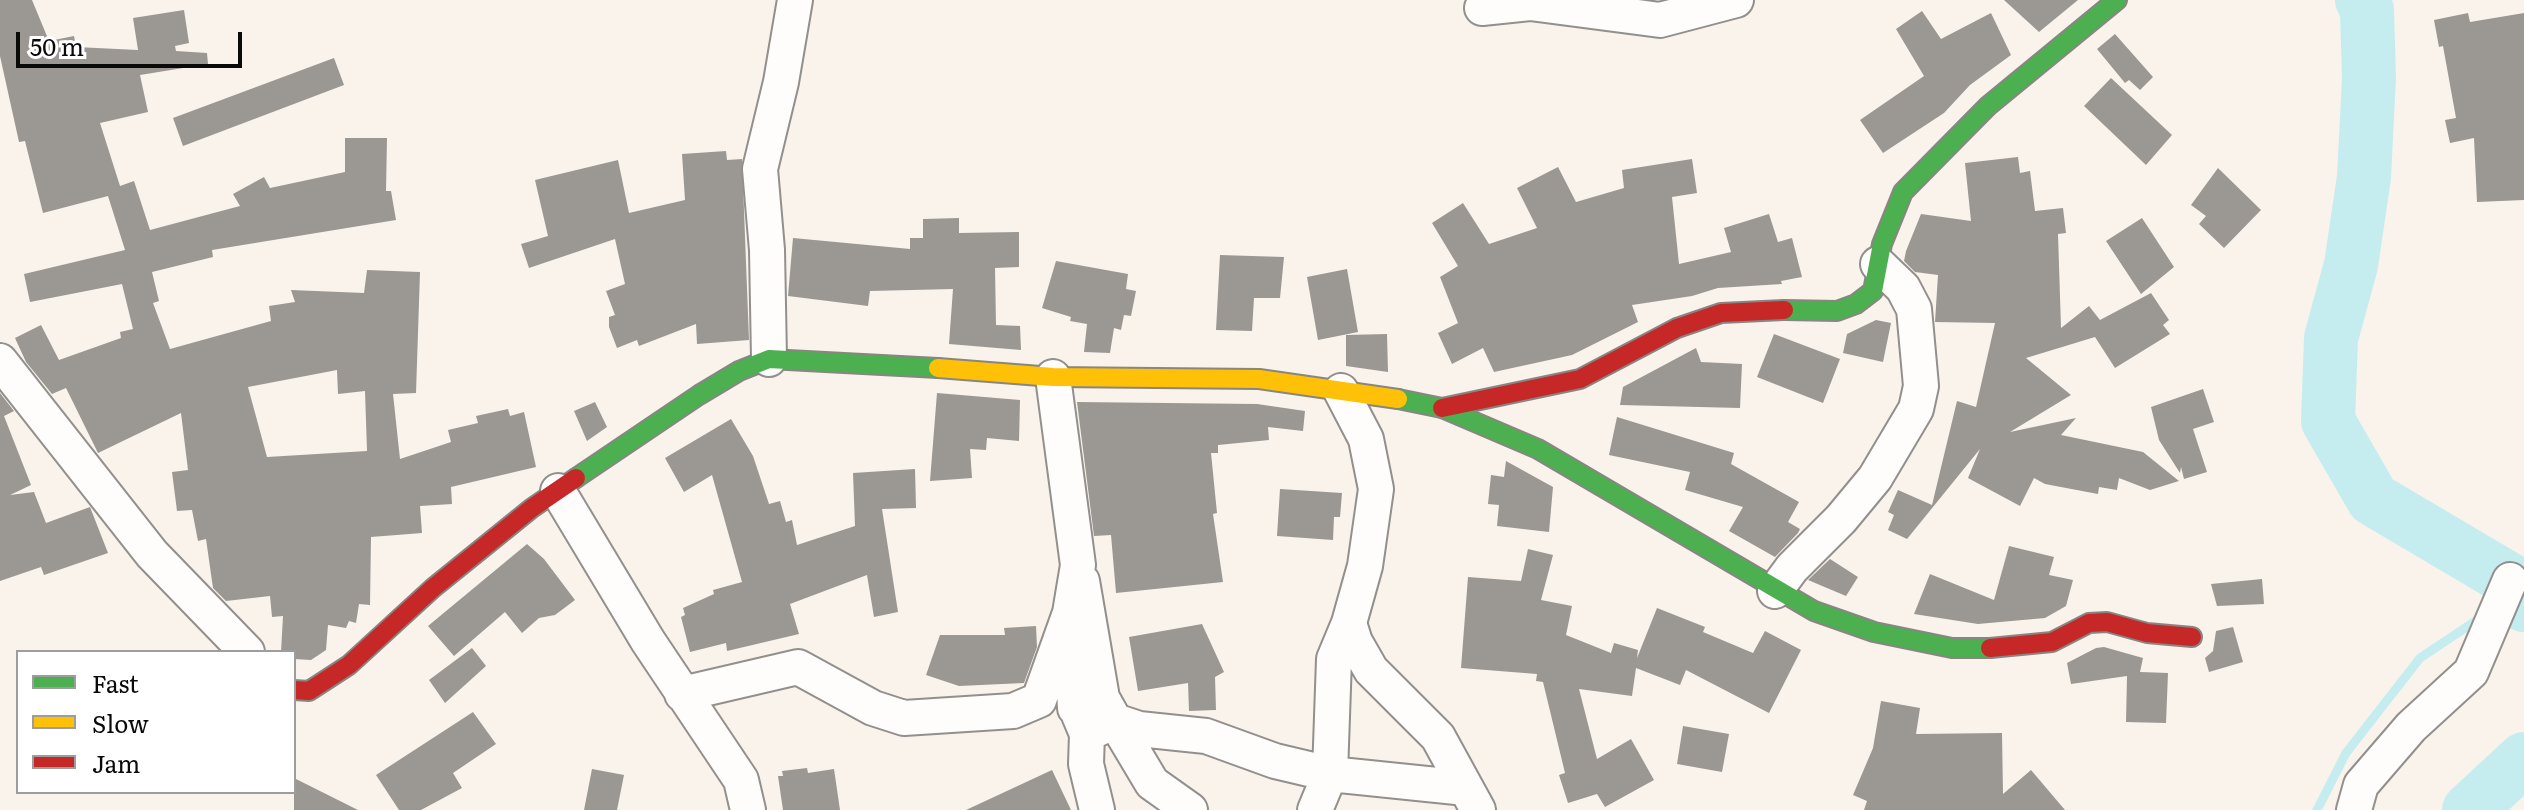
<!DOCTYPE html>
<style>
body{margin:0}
#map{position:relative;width:2524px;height:810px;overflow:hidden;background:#f9f3ec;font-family:Literata,serif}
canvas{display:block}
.legend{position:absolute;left:16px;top:650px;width:280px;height:144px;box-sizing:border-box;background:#fff;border:2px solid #9d9d9d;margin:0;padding:10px 14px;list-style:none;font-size:24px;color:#0a0a0a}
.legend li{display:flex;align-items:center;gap:16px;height:40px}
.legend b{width:40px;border:2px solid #9d9d9d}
.scale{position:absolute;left:16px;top:32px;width:226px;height:36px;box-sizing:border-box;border:4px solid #0a0a0a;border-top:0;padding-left:10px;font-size:24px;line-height:28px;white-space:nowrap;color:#0a0a0a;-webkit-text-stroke:6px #fff;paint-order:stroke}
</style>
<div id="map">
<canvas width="2524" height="810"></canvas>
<ul class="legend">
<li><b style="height:10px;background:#4caf50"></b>Fast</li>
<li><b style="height:10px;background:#ffc107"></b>Slow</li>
<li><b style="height:10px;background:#c62828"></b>Jam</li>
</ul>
<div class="scale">50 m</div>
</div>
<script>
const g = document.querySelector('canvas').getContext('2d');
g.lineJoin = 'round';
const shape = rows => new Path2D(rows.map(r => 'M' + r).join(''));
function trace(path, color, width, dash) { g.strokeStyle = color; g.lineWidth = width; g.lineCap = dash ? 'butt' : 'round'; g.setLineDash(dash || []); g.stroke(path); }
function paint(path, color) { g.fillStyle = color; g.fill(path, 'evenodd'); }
trace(shape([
 [2317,810,2346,753,2420,658,2483,616]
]), '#c5edf0', 9);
trace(shape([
 [2362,0,2367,10,2369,78,2364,177,2351,265,2331,338,2328,421,2373,499,2510,580,2524,605],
 [2469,810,2524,759]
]), '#c5edf0', 54);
paint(shape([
 [0,0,32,0,49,41,74,36,76,47,138,50,133,18,184,10,189,43,175,46,176,51,207,53,208,64,140,75,148,112,100,123,120,186,134,181,150,230,240,206,233,194,264,177,270,188,345,172,345,138,387,138,386,191,391,191,396,220,212,250,213,257,152,272,159,301,153,303,170,349,271,321,269,306,295,302,291,290,364,293,367,270,420,272,416,393,393,394,400,459,451,442,448,430,478,423,476,416,508,409,510,416,524,412,536,467,451,487,452,504,420,506,422,533,371,537,370,605,359,604,356,623,349,621,346,628,328,625,326,650,311,660,294,659,294,652,281,652,283,616,272,617,270,596,226,601,213,588,206,539,198,541,192,510,177,511,172,472,188,470,181,413,98,453,66,388,52,394,26,362,15,338,41,325,59,360,121,338,120,332,133,329,122,284,30,302,24,274,125,250,108,196,43,213,25,141,19,142,0,56],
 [337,370,338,394,365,391,367,451,267,457,248,387],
 [2004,0,2078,0,2039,32],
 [1922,11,1941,39,1991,13,2011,55,1970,85,1944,113,1883,153,1860,120,1924,76,1896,29],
 [2468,13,2470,22,2524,13,2524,200,2477,202,2474,138,2450,143,2445,120,2456,118,2443,46,2439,47,2434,20],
 [2115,34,2153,77,2140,90,2129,80,2125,83,2097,49],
 [334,58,344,85,183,146,173,118],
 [2111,78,2172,135,2146,165,2084,106],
 [726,151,727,160,742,159,749,340,697,344,696,324,639,346,637,340,617,348,609,327,609,317,615,315,606,291,625,284,615,239,529,268,521,244,548,236,535,180,618,160,629,213,685,200,682,154],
 [2018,157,2020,173,2030,171,2035,211,2063,208,2066,233,2058,234,2061,328,2089,306,2100,320,2151,293,2169,320,2163,325,2170,334,2115,368,2095,337,2026,358,2071,395,2010,432,2076,418,2061,435,2143,452,2179,481,2150,490,2119,478,2117,490,2099,487,2098,494,2045,484,2034,478,2020,506,1968,478,1980,449,1907,539,1888,530,1894,515,1888,512,1898,490,1932,505,1957,401,1976,407,1995,323,1935,322,1938,275,1915,272,1904,261,1906,251,1921,214,1971,221,1965,163],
 [1692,159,1697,193,1672,197,1679,264,1731,252,1724,228,1769,214,1778,242,1792,238,1802,277,1781,281,1782,284,1718,288,1692,296,1632,305,1638,322,1572,355,1494,372,1483,348,1452,364,1438,333,1458,323,1440,277,1458,266,1432,223,1463,203,1489,244,1537,228,1517,188,1558,167,1576,202,1624,188,1622,170],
 [2218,168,2261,210,2224,248,2199,224,2206,216,2191,205],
 [959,218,959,233,1019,232,1019,267,995,268,996,325,1020,326,1021,350,949,344,953,289,870,291,868,306,788,296,793,238,910,249,910,238,923,238,923,219],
 [2142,218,2174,267,2141,294,2106,241],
 [1220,255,1284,257,1280,298,1254,298,1252,331,1216,330],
 [1056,261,1128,274,1126,289,1136,291,1131,316,1124,315,1121,330,1114,328,1110,353,1084,352,1087,324,1070,321,1071,317,1042,308],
 [1347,269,1358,332,1318,340,1307,277],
 [1876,320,1891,323,1883,362,1843,353,1847,334],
 [1387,334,1388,372,1346,366,1346,335],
 [1774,334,1840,359,1823,403,1757,377],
 [1696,348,1701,362,1742,364,1740,408,1620,405,1623,387],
 [2203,389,2214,422,2193,429,2207,472,2184,479,2181,467,2180,473,2159,440,2151,407],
 [0,393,14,411,4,416,31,485,10,495,34,492,46,523,90,507,108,553,44,575,41,567,0,581],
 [937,393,1020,400,1019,441,987,438,986,450,970,449,972,478,930,481],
 [595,402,607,427,587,441,574,411],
 [1077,402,1257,404,1305,411,1303,431,1268,427,1269,440,1218,445,1218,453,1211,453,1217,513,1213,514,1223,582,1116,593,1111,535,1094,536],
 [1617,417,1734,453,1731,464,1799,502,1788,522,1800,529,1798,533,1775,557,1729,531,1743,507,1685,490,1690,472,1609,455],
 [731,419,753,456,769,504,780,501,786,522,792,520,797,545,855,526,853,473,915,469,916,508,882,509,898,612,874,617,867,575,790,604,799,634,727,651,726,643,690,652,681,617,685,615,683,608,714,594,713,590,742,582,712,475,684,492,665,458],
 [1506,461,1553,487,1549,532,1497,526,1499,505,1488,504,1491,475,1504,477],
 [1280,489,1342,493,1340,517,1334,517,1333,540,1277,536],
 [527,544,544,559,575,600,555,615,539,618,522,633,505,612,454,656,428,626],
 [2009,546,2054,557,2049,575,2073,580,2066,606,2045,618,1978,624,1914,614,1930,574,1994,600],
 [1528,549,1553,555,1541,600,1572,606,1566,635,1611,653,1614,643,1638,650,1637,658,1657,608,1705,627,1703,632,1753,653,1765,631,1801,650,1769,713,1686,670,1680,685,1636,668,1632,696,1579,689,1597,759,1631,739,1654,780,1605,807,1597,794,1568,803,1559,775,1565,773,1543,682,1536,681,1537,674,1461,668,1468,577,1521,581],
 [1830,559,1858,577,1846,596,1808,580],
 [2262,579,2264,604,2217,606,2211,584],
 [1202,624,1224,672,1215,677,1216,710,1189,711,1188,683,1138,691,1129,637],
 [1036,626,1037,647,1024,683,959,686,926,675,940,635,1005,635,1004,628],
 [2233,627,2243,662,2209,672,2205,658,2213,651,2216,631],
 [2104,647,2143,658,2140,672,2168,673,2166,723,2126,722,2127,676,2071,684,2067,663,2096,648],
 [472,648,486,666,445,703,429,680],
 [1881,701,1920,708,1916,734,2002,733,2003,794,2031,770,2065,810,1864,810,1867,801,1853,795,1873,748],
 [473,712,496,744,453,773,462,788,421,810,399,810,376,775],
 [1683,726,1729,734,1722,772,1677,764],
 [807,768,808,773,834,769,840,810,783,810,778,776,783,776,782,771],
 [592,769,624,775,617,810,584,810],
 [1052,770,1071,810,966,810],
 [294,778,358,810,294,810]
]), '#9b9793');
const street = shape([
 [1482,8,1530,3,1660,20,1736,0],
 [769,359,767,250,760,169,781,82,795,0],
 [0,361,152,554,247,652],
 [1341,391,1366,439,1376,489,1365,566,1349,623,1355,642,1371,670,1438,737,1478,810],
 [558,491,648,641,741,780,748,810],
 [1082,581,1102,698,1115,721,1139,729,1206,736,1275,761,1330,774,1466,788],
 [1775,591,1792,568,1841,519,1875,478,1916,409,1921,386,1914,309,1903,288,1878,264],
 [1071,633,1075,708,1080,711,1102,698],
 [682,694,798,667,873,708,904,718,1013,711,1039,700,1070,613,1078,565,1053,377],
 [1079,715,1087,734,1086,764,1097,810],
 [1087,734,1115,721,1152,783,1190,810],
 [1315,810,1330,774,1334,659,1349,623],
 [2354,810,2361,785,2411,727,2471,672,2510,580]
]);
const fast = shape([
 [1784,310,1837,311,1856,304,1873,291,1882,244,1903,192,1988,106,2117,0],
 [1398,399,1442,408,1538,449,1814,611,1874,632,1952,648,1990,648],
 [576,478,699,395,739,371,769,359,938,368]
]);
const slow = shape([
 [938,368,1053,377,1259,379,1398,399]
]);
const jam = shape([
 [1442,408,1580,379,1677,328,1721,313,1784,310],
 [1990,648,2052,642,2089,623,2107,622,2147,633,2192,637],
 [294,690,309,691,349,665,433,588,532,508,576,478]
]);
trace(street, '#928f8c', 38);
trace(fast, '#888682', 22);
trace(slow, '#888682', 22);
trace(jam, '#888682', 22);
trace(street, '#fefdfc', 34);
trace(fast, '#4caf50', 18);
trace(slow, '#ffc107', 18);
trace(jam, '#c62828', 18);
</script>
